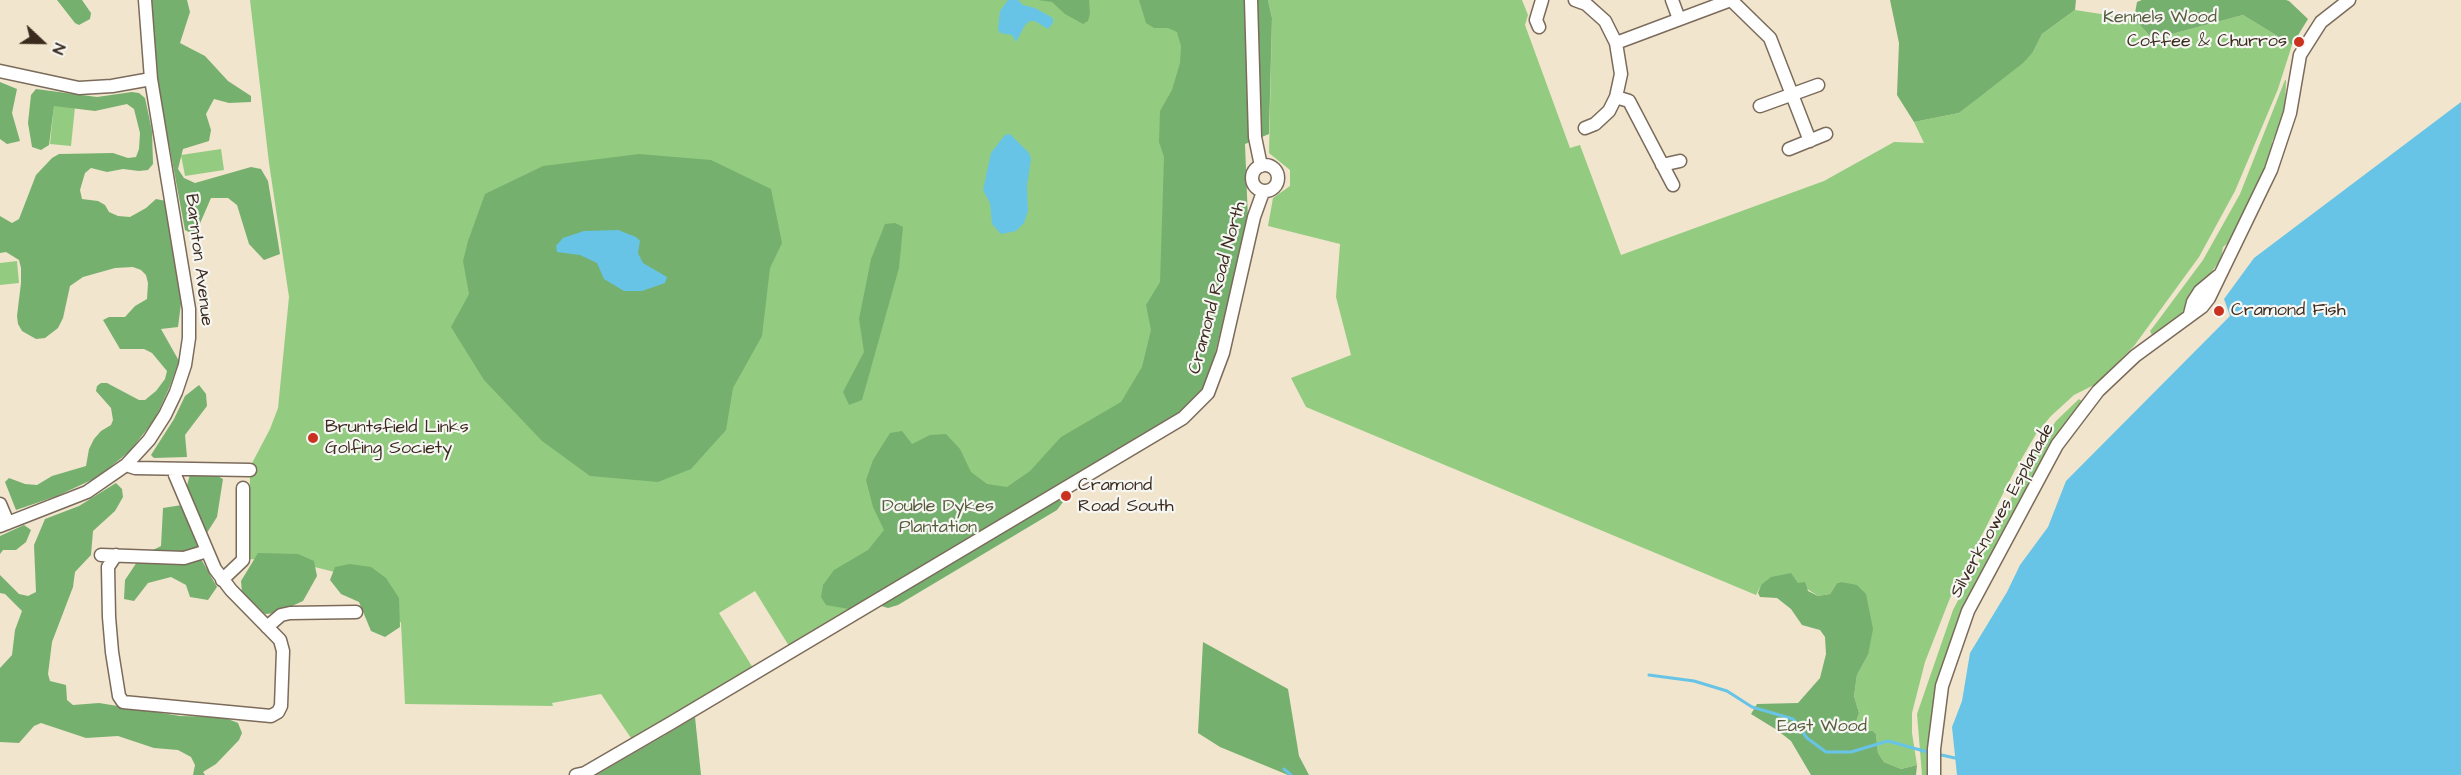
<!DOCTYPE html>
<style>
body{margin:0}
#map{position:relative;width:2461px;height:775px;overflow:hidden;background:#f1e5cd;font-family:"Architects Daughter",sans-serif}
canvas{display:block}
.north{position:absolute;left:12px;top:12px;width:60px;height:60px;-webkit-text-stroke:4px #f6f6f2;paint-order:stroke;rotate:112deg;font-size:16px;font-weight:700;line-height:24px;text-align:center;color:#3b2a1e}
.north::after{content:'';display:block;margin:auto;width:21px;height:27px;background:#3b2a1e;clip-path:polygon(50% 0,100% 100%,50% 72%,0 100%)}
</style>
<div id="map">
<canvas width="2461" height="775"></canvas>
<div class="north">N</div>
</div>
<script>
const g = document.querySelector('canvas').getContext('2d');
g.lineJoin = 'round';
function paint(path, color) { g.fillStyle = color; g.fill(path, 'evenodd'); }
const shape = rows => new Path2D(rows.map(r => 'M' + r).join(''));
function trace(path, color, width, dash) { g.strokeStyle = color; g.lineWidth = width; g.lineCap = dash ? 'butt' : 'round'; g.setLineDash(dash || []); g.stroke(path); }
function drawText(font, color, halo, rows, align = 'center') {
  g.font = font + ' "Architects Daughter",sans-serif'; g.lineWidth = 4.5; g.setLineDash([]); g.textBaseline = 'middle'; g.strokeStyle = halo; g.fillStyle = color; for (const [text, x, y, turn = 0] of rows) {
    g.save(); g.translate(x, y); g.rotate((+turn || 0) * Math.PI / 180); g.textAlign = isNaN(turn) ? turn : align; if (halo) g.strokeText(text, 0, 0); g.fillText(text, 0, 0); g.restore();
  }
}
paint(shape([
 [250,0,1180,0,1197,403,789,646,755,591,719,613,753,668,631,738,601,694,552,703,553,706,405,704,401,623,370,581,295,562,249,559,250,475,251,465,270,429,278,408,289,297,269,163],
 [1268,0,1522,0,1528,15,1525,25,1570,148,1580,145,1621,255,1824,181,1894,142,1924,143,1914,122,1959,113,2033,52,2042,34,2075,10,2134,19,2153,39,2243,15,2292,45,2278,89,2235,191,2199,257,2134,346,2096,384,2074,395,2051,416,2036,434,2015,470,1950,598,1925,662,1912,713,1912,733,1917,765,1901,769,1884,762,1878,753,1876,734,1873,731,1857,729,1855,725,1859,713,1854,696,1857,675,1868,655,1841,582,1837,583,1830,594,1818,596,1798,583,1761,585,1756,595,1306,407,1291,378,1351,355,1336,297,1340,244,1268,226,1273,198,1290,186,1290,170,1269,153,1272,18],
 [2285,80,2286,80,2285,111,2272,142,2273,145,2267,167,2228,243,2223,247,2221,259,2178,318,2152,335,2150,331,2154,326,2203,260,2240,194],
 [54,104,75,107,71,146,50,144],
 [221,149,224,170,185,176,181,155],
 [17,261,19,283,0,285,0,263],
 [2079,399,2083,402,1961,615,1930,775,1922,775,1917,714,1953,610,2034,454,2056,421]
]), '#93cc80');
paint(shape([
 [57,0,82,0,91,13,90,19,79,25,75,23],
 [151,0,187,0,190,12,180,43,205,56,228,81,251,96,251,102,229,103,214,99,206,114,211,130,209,141,183,149,178,169,184,178,195,183,251,167,261,169,268,181,280,254,264,260,249,244,237,205,228,198,211,198,195,235,185,230,156,74],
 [1038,0,1089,0,1090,13,1088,21,1083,24,1065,14,1052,2],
 [1139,0,1268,0,1272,18,1269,134,1245,144,1248,220,1212,366,1196,402,1168,423,1062,489,1063,502,1057,510,898,605,888,608,868,602,861,602,849,609,826,605,821,597,823,585,834,570,868,550,884,530,873,507,866,480,873,460,890,433,902,431,912,444,930,435,946,434,960,449,971,472,987,484,1007,487,1030,471,1061,437,1121,402,1142,367,1151,330,1146,305,1160,282,1164,157,1159,142,1160,111,1172,90,1180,63,1181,46,1177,32,1168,28,1154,28,1146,23],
 [1890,0,2076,0,2075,10,2042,34,2033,52,2023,63,1959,113,1914,122,1897,95,1899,43],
 [2142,0,2286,0,2289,1,2308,19,2292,45,2243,15,2153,39,2134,19,2137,2],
 [0,82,17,89,12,113,20,141,7,144,0,139],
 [36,89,97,97,132,92,139,93,145,98,152,131,153,164,148,170,139,171,123,169,107,172,91,168,85,173,80,190,82,199,98,201,105,205,109,212,118,216,130,217,146,208,156,199,166,201,182,296,178,327,161,329,179,361,170,386,155,419,130,451,98,477,57,496,16,510,5,482,9,478,25,484,37,485,52,476,86,466,89,449,94,439,101,431,111,425,113,420,111,408,96,391,97,386,101,383,107,383,139,400,145,400,156,391,165,379,167,371,152,353,144,349,120,349,103,320,109,317,125,317,135,306,147,299,148,283,146,275,141,270,133,267,115,268,83,277,70,286,63,318,58,328,45,338,36,339,22,331,18,324,17,316,21,283,21,268,19,260,6,252,0,253,0,216,12,223,19,219,36,175,52,158,59,154,113,153,128,158,136,157,139,149,140,133,134,109,127,104,95,111,54,106,49,145,41,150,32,147,28,123,31,95],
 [639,154,711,160,771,189,782,243,770,268,762,336,733,388,726,430,691,469,658,482,590,476,542,441,484,380,451,327,469,294,463,261,468,241,485,194,543,166],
 [895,223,903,227,899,268,862,400,849,405,843,392,864,352,859,319,871,259,885,224],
 [199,385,206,394,207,406,185,435,187,457,154,458,151,455,174,419,185,396],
 [190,474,216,475,223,479,217,517,196,550,217,587,208,600,190,597,186,585,171,577,148,583,134,601,124,599,125,580,141,556,161,546,163,508,182,505],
 [116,483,122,489,123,497,115,511,93,531,91,555,75,572,73,587,52,642,48,674,50,681,66,685,67,700,73,705,99,703,180,716,223,717,238,723,242,733,239,740,216,764,203,772,205,775,193,775,195,765,191,757,178,750,154,748,118,736,86,738,41,723,34,726,19,743,0,742,0,668,12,655,15,630,22,611,5,594,0,593,0,575,19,594,28,596,36,592,34,545,45,519,79,506],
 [24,525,31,530,26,542,16,550,3,550,0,554,0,536],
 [258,553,298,554,314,561,317,576,303,601,277,613,265,614,242,593,241,581],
 [350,564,371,567,386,578,399,598,400,627,385,637,371,631,359,602,341,594,330,580,335,567],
 [1791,573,1798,583,1805,582,1808,591,1818,596,1830,594,1837,583,1841,582,1857,585,1866,594,1873,629,1868,655,1857,675,1854,696,1859,713,1855,725,1857,729,1873,731,1876,734,1878,753,1884,762,1901,769,1917,765,1916,775,1811,775,1791,741,1777,730,1751,714,1757,704,1798,703,1820,678,1826,654,1825,637,1820,630,1802,625,1791,609,1777,598,1760,597,1758,593,1761,585,1771,577],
 [1203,642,1288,689,1299,756,1309,775,1288,775,1220,747,1198,733],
 [695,717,701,775,596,775,665,735]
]), '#76b06e');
paint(shape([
 [1008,0,1018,0,1023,5,1035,8,1053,18,1053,23,1048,29,1035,21,1030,21,1025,25,1016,42,1012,35,1000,33,998,29,1000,11],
 [2461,102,2461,775,1957,775,1952,727,1962,701,1970,653,2007,592,2020,565,2048,527,2066,481,2230,316,2224,299,2254,258],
 [1010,134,1029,153,1031,159,1027,186,1028,211,1024,223,1016,231,1001,234,992,224,990,203,983,190,991,153,1005,135],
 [618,230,636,237,640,241,638,253,643,263,667,277,665,283,642,291,624,291,604,279,597,263,580,255,557,252,556,246,563,238,584,231]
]), '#68c4e6');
trace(shape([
 [1649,675,1694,681,1727,691,1752,707,1793,719,1807,738,1826,752,1851,752,1888,741,1931,753],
 [1937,754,1955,758],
 [1284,769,1291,775]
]), '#68c4e6', 3);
const minor = shape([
 [1251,0,1255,137,1261,166],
 [1575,0,1586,4,1605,21,1616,43,1621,74,1616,97,1609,111,1595,124,1585,128],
 [1672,0,1679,19],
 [1731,0,1770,38,1810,141],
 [1539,27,1536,20,1542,0],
 [1616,43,1731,0],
 [0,71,79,88,112,86,151,79],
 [1616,97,1629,101,1673,185],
 [1760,106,1818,85],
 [1789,149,1826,134],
 [1662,165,1680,161],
 '1252 178a13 13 0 1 1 26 0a13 13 0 1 1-26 0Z',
 [2190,314,2193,302,2200,291,2218,276],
 [126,465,135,468,250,470],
 [0,504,8,523],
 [0,526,87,492,126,465,149,440,165,415,176,392,185,365,189,338,189,309,151,79,145,0],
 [101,555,184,558,207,551],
 [116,555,108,567,109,617,112,652,119,696,123,702,271,716,278,712,281,706,283,651,280,640,231,590,215,569,175,475,175,469],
 [222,580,243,560,243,488],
 [267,627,281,615,290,613,356,612],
 [576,775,585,773,671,723,1183,418,1208,393,1223,353,1254,217,1263,192],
 [1934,775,1934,749,1942,686,1968,611,2057,445,2098,391,2135,356,2202,307,2209,298,2271,170,2290,113,2300,55,2321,22,2349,0]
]);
trace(minor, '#7b6b5b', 15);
trace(minor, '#fff', 12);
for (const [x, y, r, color] of [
 [2299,42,6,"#c8321e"],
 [2219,311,6,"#c8321e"],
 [313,438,6,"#c8321e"],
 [1066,496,6,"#c8321e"]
]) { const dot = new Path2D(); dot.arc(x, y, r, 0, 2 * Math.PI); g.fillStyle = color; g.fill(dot); trace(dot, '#f6f6f2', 2); }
drawText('18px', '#555b3b', '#f6f6f2', [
 ["Kennels Wood",2160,18],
 ["Double Dykes",938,507],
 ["Plantation",938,528],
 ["East Wood",1822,727]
]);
drawText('18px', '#3b2a1e', '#f6f6f2', [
 ["Coffee & Churros",2287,42,"right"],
 ["Cramond Fish",2231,311],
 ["Bruntsfield Links",325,428],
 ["Golfing Society",325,449],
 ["Cramond",1078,486],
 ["Road South",1078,507]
], 'left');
drawText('18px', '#3b2a1e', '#f6f6f2', [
 ["Barnton Avenue",198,260,83],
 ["Cramond Road North",1218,288,-75],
 ["Silverknowes Esplanade",2003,511,-61]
]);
</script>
